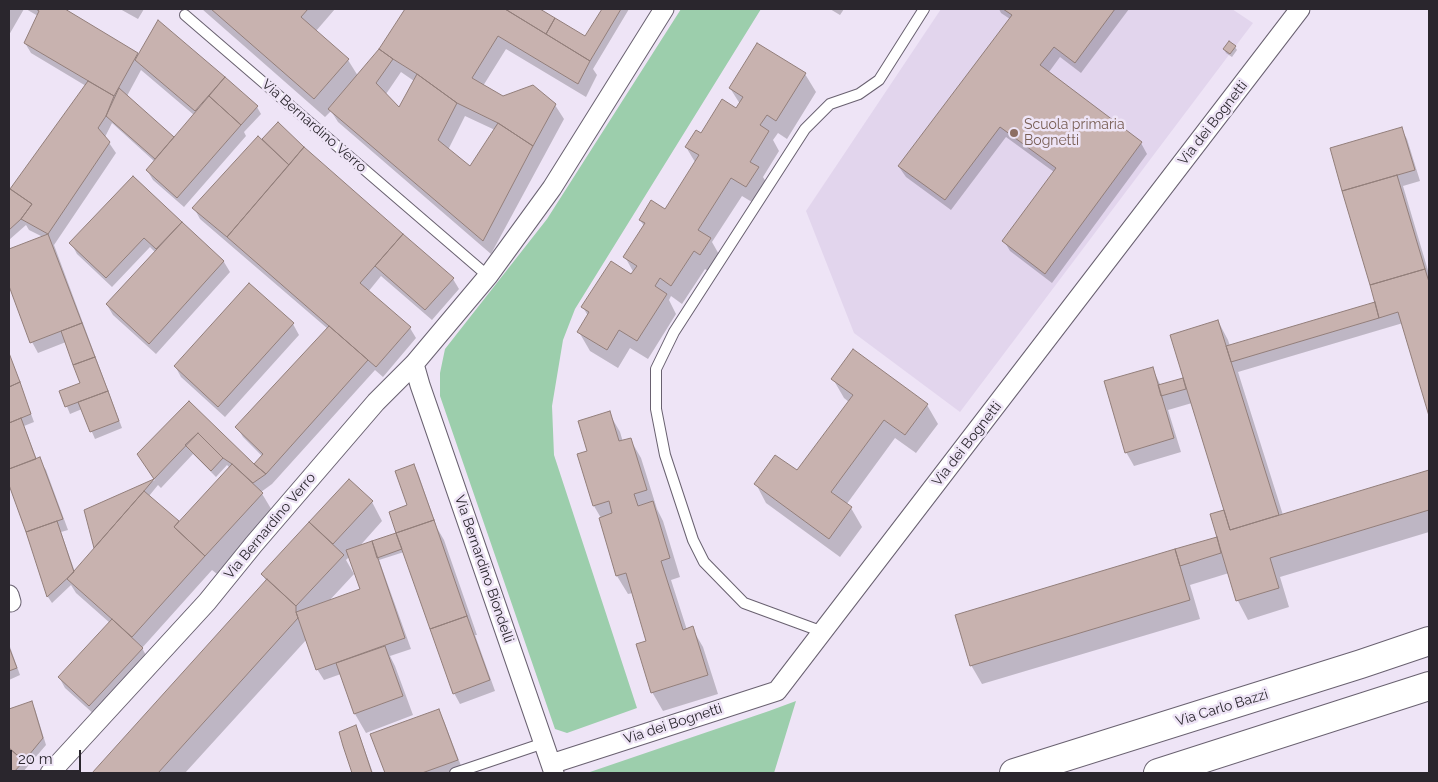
<!DOCTYPE html>
<style>
body{margin:0}
#map{position:relative;width:1438px;height:782px;overflow:hidden;background:#eee4f6;font-family:Raleway,sans-serif}
canvas{display:block}
.frame{position:absolute;inset:0;border:10px solid #2a262d;pointer-events:none}
.scale{position:absolute;left:10px;top:750px;width:71px;height:22px;box-sizing:border-box;border:2px solid #2a262d;border-top:0;padding-left:6px;font-size:15px;line-height:18px;white-space:nowrap;color:#2a262d;-webkit-text-stroke:4px #eee4f6;paint-order:stroke}
</style>
<div id="map">
<canvas width="1438" height="782"></canvas>
<div class="frame"></div>
<div class="scale">20 m</div>
</div>
<script>
const g = document.querySelector('canvas').getContext('2d');
g.lineJoin = 'round';
function paint(path, color) { g.fillStyle = color; g.fill(path, 'evenodd'); }
const shape = rows => new Path2D(rows.map(r => 'M' + r).join(''));
function trace(path, color, width, dash) { g.strokeStyle = color; g.lineWidth = width; g.lineCap = dash ? 'butt' : 'round'; g.setLineDash(dash || []); g.stroke(path); }
function drawText(font, color, halo, rows, align = 'center') {
  g.font = font + ' Raleway,sans-serif'; g.lineWidth = 5; g.setLineDash([]); g.textBaseline = 'middle'; g.strokeStyle = halo; g.fillStyle = color; for (const [text, x, y, turn = 0] of rows) {
    g.save(); g.translate(x, y); g.rotate((+turn || 0) * Math.PI / 180); g.textAlign = isNaN(turn) ? turn : align; if (halo) g.strokeText(text, 0, 0); g.fillText(text, 0, 0); g.restore();
  }
}
paint(shape([
 [941,9,1232,9,1253,23,960,412,854,333,806,211]
]), '#e2d5ed');
paint(shape([
 [681,9,761,9,575,309,563,340,552,406,554,455,637,708,567,733,555,729,440,396,440,373,445,349,547,219],
 [796,701,774,773,587,773,769,711]
]), '#9cceac');
paint(shape([
 [9,9,24,9,9,35],
 [26,9,61,9,139,55,224,78,257,107,261,114,244,132,246,136,184,207,153,180,147,170,154,161,112,123,105,137,116,153,54,245,122,428,95,439,82,409,70,414,61,392,82,384,66,342,38,353,32,342,9,282,9,250,43,237,29,230,26,225,9,240,9,189,10,191,86,86,31,53,25,43,38,16],
 [141,70,194,115,174,139,127,96],
 [120,9,144,9,138,19],
 [202,9,335,9,316,31,348,60,358,76,380,50,406,9,538,9,585,38,603,9,629,9,593,69,597,75,586,97,506,49,483,86,503,98,555,105,564,119,491,254,338,122,331,111,325,117],
 [401,72,414,81,400,109,386,94],
 [465,116,495,130,470,168,448,150],
 [830,9,844,9,840,15],
 [999,9,1129,9,1081,73,1060,57,1049,72,1141,143,1147,154,1052,283,1010,251,1004,241,1054,172,1006,137,951,210,906,177,899,167,1010,19,1001,13],
 [1235,47,1237,50,1232,57,1226,53,1224,49],
 [805,74,816,92,787,139,778,133,773,140,779,151,763,177,769,187,757,205,742,196,712,242,721,258,711,273,705,269,682,304,671,296,669,300,676,314,648,359,630,348,618,368,590,351,579,332,588,316,583,307,632,275,634,273,625,257,644,226,640,220,665,211,695,162,686,147,701,135,736,110,740,104,730,88],
 [1401,128,1407,139,1420,181,1403,186,1429,274,1429,410,1403,323,1238,372,1283,515,1429,471,1429,532,1280,577,1289,607,1248,620,1238,601,1229,573,1190,585,1200,619,982,684,971,665,1218,537,1226,511,1192,403,1168,410,1181,452,1134,466,1126,452,1152,368,1161,386,1182,379,1185,385,1186,384,1218,321,1228,340,1230,346,1376,303],
 [263,139,303,148,453,279,459,289,432,320,381,276,368,292,410,328,416,338,383,377,375,370,272,484,261,492,273,512,217,574,212,570,142,648,148,659,96,716,65,688,59,677,110,623,76,593,71,585,52,603,48,597,27,532,9,482,9,354,34,422,24,426,37,460,39,459,46,470,68,530,61,532,75,572,96,548,85,511,155,480,145,464,189,403,254,465,262,456,243,437,237,427,328,329,200,219,194,208,266,144],
 [193,454,216,477,227,465,230,468,179,523,149,496,158,485,161,488],
 [134,177,224,262,230,272,156,354,113,315,107,305,155,252,150,247,112,287,77,254,71,243],
 [250,285,293,324,299,335,225,417,181,377,175,366],
 [833,379,927,405,938,424,916,453,895,438,846,505,851,508,862,527,840,557,766,503,756,484,798,472,849,402,844,398],
 [609,413,620,432,623,442,630,439,641,458,657,509,663,521,680,577,671,580,687,630,692,628,703,647,718,694,663,711,652,692,648,642,633,593,628,594,617,576,600,518,601,518,594,506,578,455,589,452],
 [414,466,418,473,437,528,444,540,477,635,475,635,495,691,460,704,454,693,404,552,379,560,411,649,390,656,395,666,413,715,366,733,355,714,341,674,324,680,317,669,307,639,185,773,93,773,267,582,262,574,349,481,372,502,382,521,358,548,397,534,408,506],
 [350,556,362,590,328,602,354,574,346,560],
 [9,644,20,675,9,680],
 [31,702,35,709,46,745,22,773,9,773,9,710],
 [438,710,444,721,463,771,456,773,386,773,372,735],
 [355,727,359,734,373,773,354,773,341,733]
]), '#0003');
const building = shape([
 [36,9,65,9,138,53,114,96,24,43,39,11,36,9],
 [211,9,308,9,301,17,349,59,314,99,211,9],
 [405,9,505,9,590,61,578,84,498,36,472,78,503,96,533,85,556,104,533,146,498,123,457,103,417,74,393,59,379,49,405,9],
 [505,9,540,9,555,18,546,34,505,9],
 [602,9,621,9,590,61,546,34,555,18,585,36,602,9],
 [1003,9,1115,9,1075,63,1054,47,1040,65,1142,142,1045,274,1002,241,1056,168,1000,127,945,200,898,166,1012,15,1003,9],
 [158,20,225,77,195,111,135,60,158,20],
 [1229,41,1236,46,1230,54,1223,49,1229,41],
 [757,43,806,73,776,121,767,115,760,125,769,131,750,162,759,167,746,187,731,178,698,230,711,238,700,255,694,251,671,286,660,278,655,286,667,294,637,341,619,330,607,350,577,332,589,312,581,307,611,261,631,274,637,266,623,257,645,223,639,220,651,200,665,209,699,155,685,147,696,130,701,133,722,99,736,108,743,97,729,88,757,43],
 [379,49,393,59,376,83,399,107,417,74,457,103,438,140,470,166,498,123,533,146,483,241,328,109,379,49],
 [225,77,258,106,241,125,209,96,225,77],
 [88,81,114,96,106,116,98,128,110,142,48,234,21,219,32,204,10,189,88,81],
 [119,88,174,137,155,159,106,116,119,88],
 [209,96,241,125,177,198,146,170,209,96],
 [278,122,304,147,289,165,262,139,278,122],
 [1402,127,1415,170,1342,191,1330,148,1402,127],
 [258,136,289,165,227,237,192,208,258,136],
 [304,147,403,234,360,283,411,327,376,367,227,237,304,147],
 [1397,175,1425,269,1370,285,1342,191,1397,175],
 [133,176,182,222,156,249,144,238,106,278,69,243,133,176],
 [9,188,32,204,21,219,9,230,9,188],
 [182,222,224,261,149,344,106,304,182,222],
 [48,234,82,323,30,343,9,286,9,249,48,234],
 [403,234,454,278,425,310,375,266,403,234],
 [1425,269,1429,282,1429,416,1398,312,1379,318,1370,285,1425,269],
 [249,283,294,323,218,407,174,366,249,283],
 [1375,302,1379,318,1231,362,1226,346,1375,302],
 [1218,320,1279,515,1230,530,1170,335,1218,320],
 [82,323,95,357,73,365,61,331,82,323],
 [329,326,368,360,266,474,254,464,263,454,235,427,329,326],
 [853,349,928,404,905,435,884,420,831,492,852,507,829,539,754,484,775,455,797,470,853,395,831,379,853,349],
 [9,353,20,382,9,387,9,353],
 [95,357,108,391,65,407,59,391,80,383,73,365,95,357],
 [1153,367,1174,438,1125,453,1104,381,1153,367],
 [1183,378,1186,389,1161,396,1158,385,1183,378],
 [20,382,31,414,9,423,9,387,20,382],
 [108,391,119,421,90,432,78,402,108,391],
 [189,401,254,464,266,474,253,483,232,464,223,458,198,433,154,479,137,454,189,401],
 [610,411,619,441,631,438,647,490,634,494,638,506,653,501,670,558,661,561,683,630,693,626,708,675,651,693,636,644,646,641,626,573,616,576,599,518,612,513,609,501,593,506,577,454,587,451,578,421,610,411],
 [21,418,36,459,9,469,9,423,21,418],
 [198,433,223,458,211,471,185,445,198,433],
 [40,457,63,519,26,532,9,485,9,469,40,457],
 [232,464,263,493,205,556,174,527,232,464],
 [414,464,434,520,396,533,389,512,407,505,395,471,414,464],
 [1429,470,1429,510,1270,558,1279,588,1236,601,1210,514,1224,510,1230,530,1429,470],
 [154,479,144,491,94,548,84,510,154,479],
 [349,479,373,501,333,544,309,522,349,479],
 [144,491,179,521,174,527,205,556,132,637,67,579,144,491],
 [434,520,467,616,430,629,396,533,434,520],
 [57,521,74,572,47,597,26,532,57,521],
 [309,522,344,555,296,606,261,574,309,522],
 [396,533,402,549,377,558,372,541,396,533],
 [1217,537,1221,553,1180,566,1175,549,1217,537],
 [372,541,405,638,316,670,296,612,360,589,346,550,372,541],
 [1175,549,1190,600,970,666,955,615,1175,549],
 [267,579,296,606,296,612,298,618,158,773,92,773,267,579],
 [467,616,490,680,453,694,430,629,467,616],
 [112,619,143,648,89,706,58,677,112,619],
 [385,646,403,696,354,714,336,663,385,646],
 [9,647,17,668,9,671,9,647],
 [32,701,43,738,24,761,9,748,9,709,32,701],
 [439,709,458,760,422,773,385,773,370,734,439,709],
 [356,725,372,773,352,773,343,746,339,732,356,725],
 [9,748,24,761,13,773,9,773,9,748]
]);
paint(building, '#c8b2af');
trace(building, '#927e7a', 1);
const service = shape([
 [185,15,488,276],
 [823,632,744,603,704,562,693,540,665,455,656,409,656,369,674,332,805,129,830,104,859,94,879,80,924,9],
 [455,773,544,743]
]);
const minor = shape([
 [414,364,420,385,554,773],
 [9,595,11,602],
 [551,764,777,691,1300,9],
 [50,773,207,602,254,544,376,402,414,364,488,276,552,188,664,9]
]);
const primary = shape([
 [1014,773,1361,664,1429,641],
 [1158,773,1429,686]
]);
trace(service, '#696170', 12);
trace(minor, '#696170', 21);
trace(primary, '#696170', 30);
trace(service, '#fff', 10);
trace(minor, '#fff', 19);
trace(primary, '#fff', 28);
for (const [x, y, r, color] of [
 [1014,133,5,"#8d6e63"]
]) { const dot = new Path2D(); dot.arc(x, y, r, 0, 2 * Math.PI); g.fillStyle = color; g.fill(dot); trace(dot, '#eee4f6', 2); }
drawText('14px', '#2a262d', '#eee4f6', [
 ["Via dei Bognetti",1213,123,-52],
 ["Via Bernardino Verro",314,126,41],
 ["Via dei Bognetti",967,444,-52],
 ["Via Bernardino Verro",270,526,-50],
 ["Via Bernardino Biondelli",484,569,71],
 ["Via Carlo Bazzi",1222,708,-17],
 ["Via dei Bognetti",673,724,-18]
]);
drawText('14px', '#785e54', '#eee4f6', [
 ["Scuola primaria",1024,125],
 ["Bognetti",1024,141]
], 'left');
</script>
